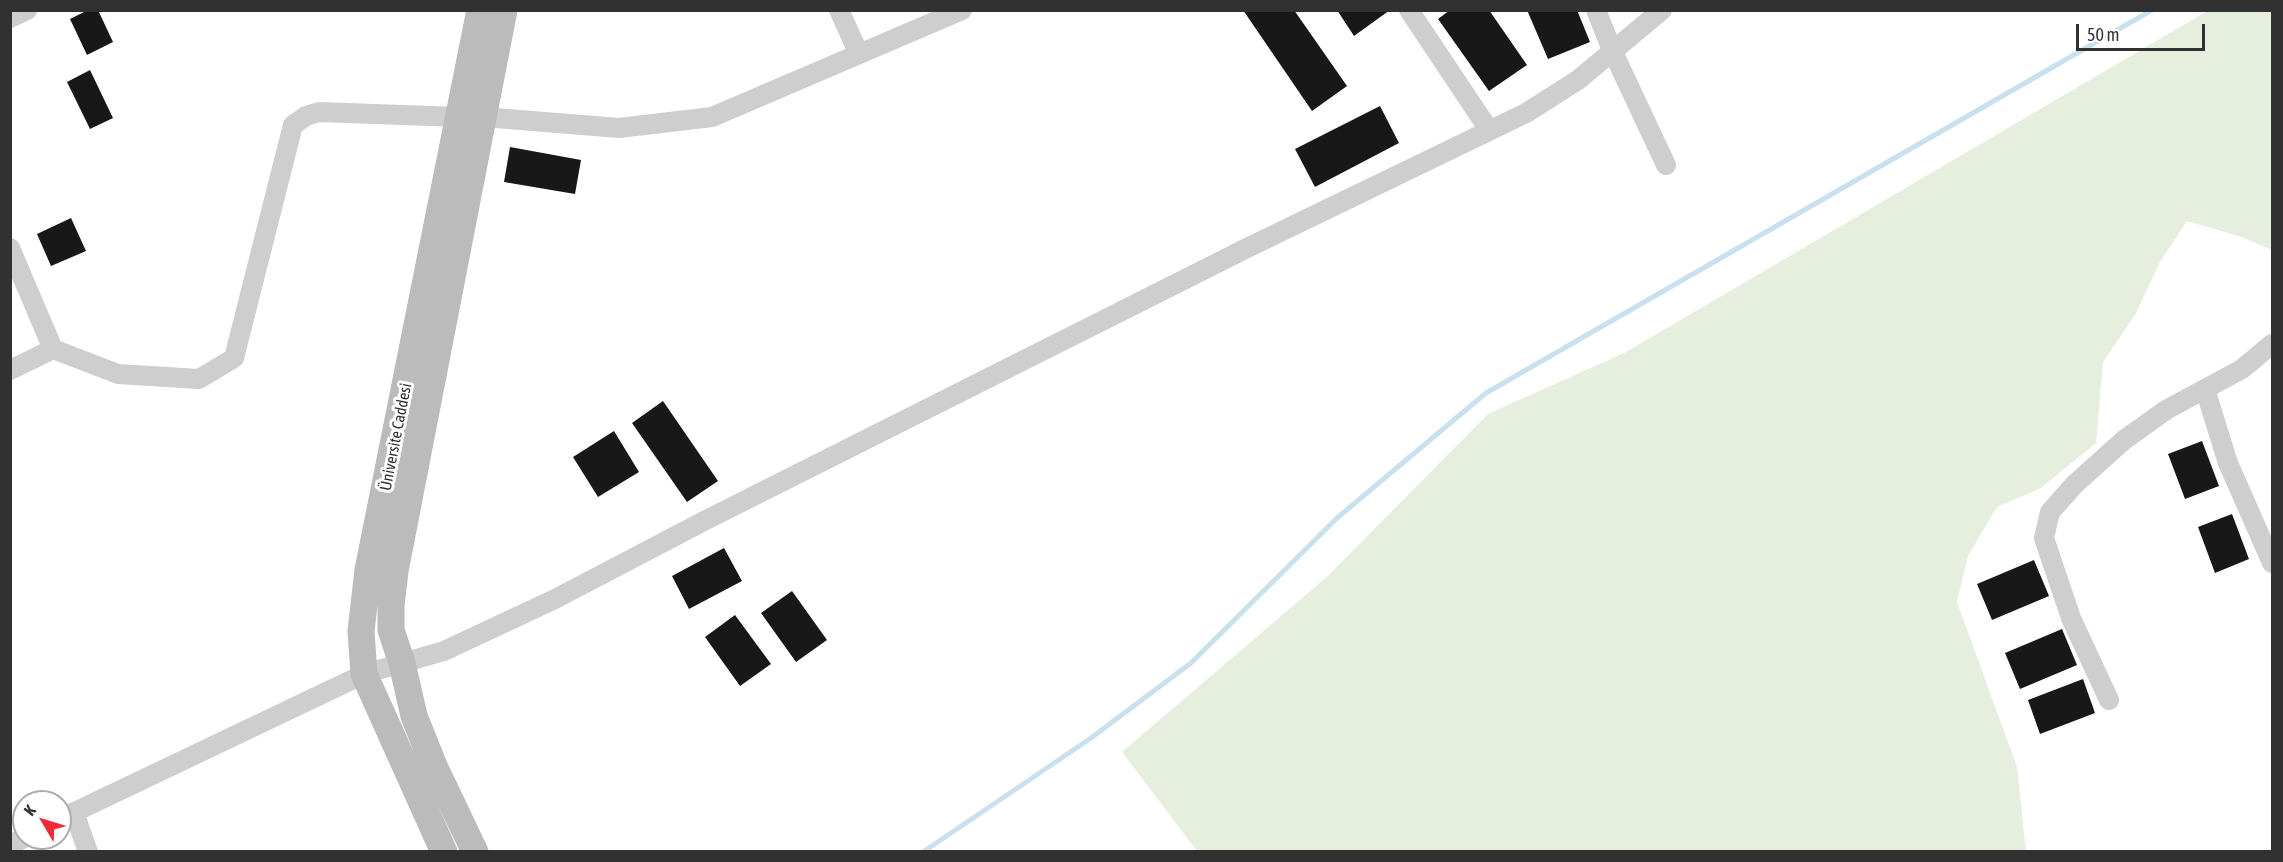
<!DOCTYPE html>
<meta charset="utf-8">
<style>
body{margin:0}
#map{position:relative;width:2283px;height:862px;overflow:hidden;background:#fff;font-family:"Asap Condensed",sans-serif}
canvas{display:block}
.frame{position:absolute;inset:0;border:12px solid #313131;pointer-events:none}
.north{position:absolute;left:12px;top:790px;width:60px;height:60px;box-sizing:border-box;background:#fff;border:2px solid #adadad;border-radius:50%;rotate:308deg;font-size:16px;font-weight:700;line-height:24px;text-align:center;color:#313131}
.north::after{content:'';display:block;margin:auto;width:21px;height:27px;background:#f12a36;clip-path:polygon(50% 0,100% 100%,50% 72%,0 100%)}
.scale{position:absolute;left:2076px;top:24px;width:129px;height:27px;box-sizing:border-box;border:3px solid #313131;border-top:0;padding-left:8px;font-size:18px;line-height:21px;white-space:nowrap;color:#313131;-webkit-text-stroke:4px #fff;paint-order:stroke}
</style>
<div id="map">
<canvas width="2283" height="862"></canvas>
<div class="frame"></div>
<div class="north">K</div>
<div class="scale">50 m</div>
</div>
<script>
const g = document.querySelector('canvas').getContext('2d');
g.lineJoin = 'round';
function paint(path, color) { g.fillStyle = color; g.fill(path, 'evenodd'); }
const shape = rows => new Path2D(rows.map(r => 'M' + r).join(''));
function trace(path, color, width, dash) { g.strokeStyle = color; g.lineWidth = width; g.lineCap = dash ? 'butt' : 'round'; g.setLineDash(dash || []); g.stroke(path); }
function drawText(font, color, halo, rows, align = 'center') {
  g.font = font + ' "Asap Condensed",sans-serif'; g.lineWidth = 6; g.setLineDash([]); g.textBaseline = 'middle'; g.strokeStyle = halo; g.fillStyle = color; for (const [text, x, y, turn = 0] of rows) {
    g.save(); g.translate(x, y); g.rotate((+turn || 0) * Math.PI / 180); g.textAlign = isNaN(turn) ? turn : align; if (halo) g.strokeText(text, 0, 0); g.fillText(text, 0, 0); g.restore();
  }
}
paint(shape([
 [2209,10,2272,11,2272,250,2242,237,2187,221,2160,262,2135,315,2103,362,2096,443,2041,488,1997,507,1968,556,1957,602,2017,767,2026,851,1197,851,1122,752,1329,575,1488,414,1626,352]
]), '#e6eede');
trace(shape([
 [923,852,1091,738,1191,663,1337,518,1486,393,2152,10]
]), '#c9e0ef', 5);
paint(shape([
 [88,10,98,10,113,42,87,55,70,19],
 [1243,10,1294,10,1347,86,1312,111],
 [1337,10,1390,10,1354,36],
 [1450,10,1489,10,1527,65,1489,91,1438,19],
 [1527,10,1577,10,1590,42,1548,59],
 [90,70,113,118,90,129,67,82],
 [1380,106,1399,143,1315,187,1295,149],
 [510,147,581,160,575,194,504,182],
 [71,218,86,251,51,266,37,234],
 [663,401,718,481,687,502,632,423],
 [614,431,639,472,598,497,573,457],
 [2202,441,2219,486,2185,499,2168,454],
 [2232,514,2249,559,2215,573,2198,527],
 [724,548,742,581,689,609,672,576],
 [2034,560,2049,596,1992,620,1977,584],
 [792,591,827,640,796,662,761,613],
 [735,615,771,664,740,686,705,637],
 [2062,629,2077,665,2020,689,2005,653],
 [2083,679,2095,713,2040,734,2028,700]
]), '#181818');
trace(shape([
 [839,10,859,54],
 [1409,10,1489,130],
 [1596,10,1612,50,1666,165],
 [10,18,27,10],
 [483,117,619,128,712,117,962,10],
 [10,248,53,349,10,370],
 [53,349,118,374,199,379,234,358,293,125,306,116,319,112,459,117],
 [2205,389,2228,463,2272,563],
 [2109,700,2071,618,2044,538,2050,512,2075,484,2124,440,2166,410,2242,369,2272,344],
 [74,812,88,852],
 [60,819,364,674,444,651,555,599,704,521,1247,248,1526,113,1578,80,1662,10],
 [10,845,24,838]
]), '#cecece', 20);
trace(shape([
 [444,852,364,674,361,631,368,570,480,10],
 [475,852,434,766,414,716,402,663,391,630,391,606,395,571,504,10]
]), '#bbb', 27);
drawText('16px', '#313131', '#fff', [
 ["Üniversite Caddesi",396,437,-79]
]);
</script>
